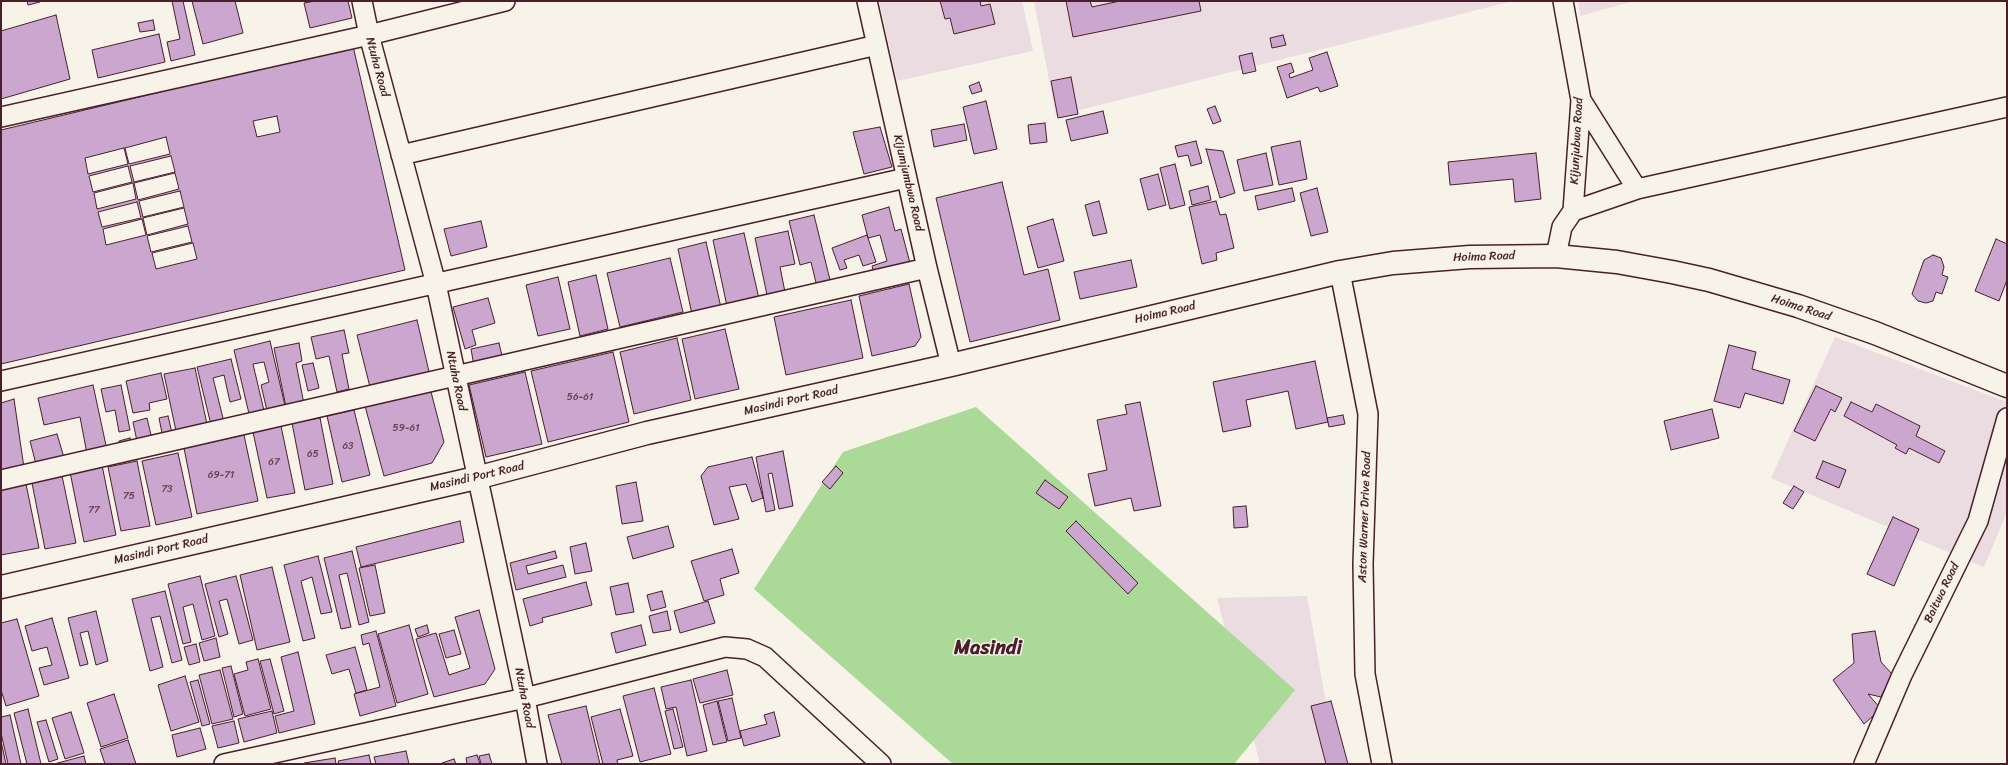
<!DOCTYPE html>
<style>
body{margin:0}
#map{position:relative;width:2008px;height:765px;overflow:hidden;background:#f7f3e8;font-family:Sriracha,sans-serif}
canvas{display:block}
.frame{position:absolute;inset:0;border:2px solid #4a1f2b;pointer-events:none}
</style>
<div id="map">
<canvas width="2008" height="765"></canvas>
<div class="frame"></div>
</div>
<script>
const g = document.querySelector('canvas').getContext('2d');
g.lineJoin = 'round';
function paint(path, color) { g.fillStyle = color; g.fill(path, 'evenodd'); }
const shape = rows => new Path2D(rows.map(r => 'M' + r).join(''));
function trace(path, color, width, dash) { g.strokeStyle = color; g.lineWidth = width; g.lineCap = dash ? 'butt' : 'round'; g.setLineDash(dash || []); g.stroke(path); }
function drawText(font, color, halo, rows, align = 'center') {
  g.font = font + ' Sriracha,sans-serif'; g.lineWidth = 3; g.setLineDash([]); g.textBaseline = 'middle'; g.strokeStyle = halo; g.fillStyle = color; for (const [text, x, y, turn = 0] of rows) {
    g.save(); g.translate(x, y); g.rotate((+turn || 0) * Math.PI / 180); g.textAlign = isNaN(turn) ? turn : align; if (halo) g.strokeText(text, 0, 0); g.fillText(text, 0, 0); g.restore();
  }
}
paint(shape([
 [879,1,1022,1,1033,51,897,81],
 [1034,1,1513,1,1056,116],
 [1578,1,1634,1,1580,16],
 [1835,337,2007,402,2007,512,1984,567,1771,478],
 [1307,596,1337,764,1260,764,1217,598]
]), '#eadce0');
paint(shape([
 [976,407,1295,690,1234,764,953,764,754,589,843,452]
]), '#aad998');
const building = shape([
 [27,1,40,1,40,2,28,5,27,1],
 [172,1,183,1,195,55,171,61,167,42,180,39,172,1],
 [192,1,235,1,243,33,203,44,192,1],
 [315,1,348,1,352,18,310,28,304,3,315,1],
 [940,1,980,1,981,6,990,4,995,24,954,34,950,18,945,19,940,1],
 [1066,1,1090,1,1092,7,1120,1,1199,1,1201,11,1073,37,1066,1],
 [56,15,70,79,1,99,1,31,56,15],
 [153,20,155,30,140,32,138,23,153,20],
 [159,34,165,62,98,78,92,50,159,34],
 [1283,35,1286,45,1272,48,1270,38,1283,35],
 [353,46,405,270,1,364,1,130,353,46],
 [1327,52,1338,86,1320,92,1318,87,1287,98,1277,67,1291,63,1294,72,1289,74,1290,78,1313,70,1309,58,1327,52],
 [1252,53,1256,71,1243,74,1239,56,1252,53],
 [1071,77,1078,114,1058,118,1051,81,1071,77],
 [979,82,982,91,972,94,969,86,979,82],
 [986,101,997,149,974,154,963,107,986,101],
 [1215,106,1221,121,1213,124,1207,109,1215,106],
 [1103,111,1108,133,1071,141,1066,120,1103,111],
 [277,116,280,132,257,137,253,121,277,116],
 [1045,123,1047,142,1030,144,1028,125,1045,123],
 [964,124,967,140,934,147,931,130,964,124],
 [880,127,892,167,864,174,853,132,880,127],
 [166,137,170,154,129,164,125,148,166,137],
 [1196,141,1202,163,1191,166,1188,155,1178,157,1175,146,1196,141],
 [1300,141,1307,179,1279,185,1271,147,1300,141],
 [124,148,128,164,88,174,85,158,124,148],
 [1206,149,1223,151,1235,193,1220,198,1206,149],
 [1266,153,1273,185,1244,191,1237,160,1266,153],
 [1536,153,1541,199,1515,202,1513,179,1450,185,1448,162,1536,153],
 [171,156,175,172,134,182,130,166,171,156],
 [1175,164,1185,205,1170,209,1160,168,1175,164],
 [128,166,132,182,93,192,89,176,128,166],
 [175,173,179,189,138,200,134,183,175,173],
 [1158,174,1166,205,1148,210,1140,179,1158,174],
 [1002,182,1024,275,1048,269,1060,320,970,342,936,198,1002,182],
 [133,183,136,199,97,209,94,193,133,183],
 [1208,186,1211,200,1192,205,1189,191,1208,186],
 [1292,188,1295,201,1258,210,1255,196,1292,188],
 [1317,188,1328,232,1311,236,1300,193,1317,188],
 [180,191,184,207,143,217,139,201,180,191],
 [1099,201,1107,233,1093,236,1085,205,1099,201],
 [1216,201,1220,215,1226,214,1234,248,1216,253,1217,260,1202,264,1189,207,1216,201],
 [137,202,141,218,102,227,98,212,137,202],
 [889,207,895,231,901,229,911,267,875,277,872,266,887,261,880,235,868,238,862,215,889,207],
 [184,208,188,224,147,235,143,218,184,208],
 [814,215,831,284,817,287,811,262,800,265,789,221,814,215],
 [142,219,146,235,106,245,103,229,142,219],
 [1053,219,1064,261,1038,268,1027,227,1053,219],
 [481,221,487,247,451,256,444,229,481,221],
 [188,226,192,242,151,252,147,236,188,226],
 [788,231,795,264,780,267,785,292,767,295,755,238,788,231],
 [744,233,760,303,728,311,713,240,744,233],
 [867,235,876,262,863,266,859,255,844,260,847,268,840,270,832,248,867,235],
 [1996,239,2007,244,2007,280,1999,301,1975,291,1996,239],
 [706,242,722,312,693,319,678,249,706,242],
 [193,243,197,259,156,269,152,253,193,243],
 [1933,255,1941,258,1944,267,1942,275,1948,277,1942,294,1936,292,1933,301,1926,303,1918,301,1912,294,1924,260,1933,255],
 [670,258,683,312,620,327,607,273,670,258],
 [1131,260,1137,287,1080,299,1074,272,1131,260],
 [596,275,608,329,580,336,568,282,596,275],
 [558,277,570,329,538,336,526,285,558,277],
 [909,284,921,337,915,346,872,356,859,296,909,284],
 [488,298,495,323,472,330,476,345,465,349,453,307,488,298],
 [851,300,863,358,786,375,774,317,851,300],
 [417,320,430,376,371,391,357,335,417,320],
 [725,329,739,389,695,399,682,339,725,329],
 [344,330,349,353,342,354,349,389,337,392,329,356,316,359,311,337,344,330],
 [677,338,691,400,634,414,620,352,677,338],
 [270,341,286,410,268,415,261,385,269,382,264,362,253,364,265,415,250,418,234,350,270,341],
 [299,343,302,361,296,363,304,404,287,412,274,348,299,343],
 [499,343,503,360,474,366,471,349,499,343],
 [1729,345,1756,352,1752,369,1790,380,1783,404,1745,393,1740,408,1714,401,1729,345],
 [613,352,629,422,548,442,531,371,613,352],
 [231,359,241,399,230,402,224,375,213,378,225,426,212,429,197,367,231,359],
 [1315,361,1328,422,1296,429,1288,391,1246,400,1251,426,1223,432,1213,382,1315,361],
 [313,363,319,388,308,391,302,365,313,363],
 [195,368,208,429,177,436,164,374,195,368],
 [525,372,542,444,486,457,469,385,525,372],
 [161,373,167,399,149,403,150,410,133,413,126,381,161,373],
 [93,385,107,450,87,454,80,417,44,425,38,398,93,385],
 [121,385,130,430,119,432,115,410,106,412,101,389,121,385],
 [1816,386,1842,398,1835,412,1831,409,1815,441,1794,431,1816,386],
 [430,388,444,442,432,463,384,476,365,406,430,388],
 [14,399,24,468,1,473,1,403,14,399],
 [1140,402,1161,506,1134,511,1131,498,1095,506,1088,474,1107,470,1097,420,1127,414,1125,405,1140,402],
 [1851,402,1872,412,1876,404,1920,426,1916,436,1945,451,1939,463,1909,448,1906,454,1895,448,1897,445,1844,416,1851,402],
 [1712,409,1719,438,1671,450,1664,421,1712,409],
 [354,410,370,475,342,482,327,416,354,410],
 [1343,415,1345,424,1329,427,1327,418,1343,415],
 [168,416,173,437,138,446,133,422,147,418,151,435,162,433,159,418,168,416],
 [320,418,333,484,305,490,292,423,320,418],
 [281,426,295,493,267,498,253,432,281,426],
 [57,434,65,461,37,468,30,441,57,434],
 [244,435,258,501,197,514,184,448,244,435],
 [130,438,132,447,121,450,119,441,130,438],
 [783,451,793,506,779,509,772,473,768,474,775,510,766,512,756,457,783,451],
 [178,453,192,517,156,525,142,461,178,453],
 [752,457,763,498,752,502,746,484,729,487,739,519,714,525,701,476,708,467,752,457],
 [137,461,150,526,121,531,108,467,137,461],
 [1823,461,1846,470,1839,488,1816,478,1823,461],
 [102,465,116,535,84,542,70,472,102,465],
 [836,466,843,473,830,489,822,482,836,466],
 [61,471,76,543,45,549,31,478,61,471],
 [25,479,39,548,1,555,1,484,25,479],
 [1045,480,1068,497,1059,509,1036,493,1045,480],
 [636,482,643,521,622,524,616,486,636,482],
 [1794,486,1804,492,1793,509,1783,503,1794,486],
 [1246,506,1248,527,1234,528,1233,507,1246,506],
 [1893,517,1919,529,1894,586,1867,574,1893,517],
 [460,521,464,542,361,567,356,547,460,521],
 [1076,521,1138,583,1128,594,1066,531,1076,521],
 [668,526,674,547,633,559,627,537,668,526],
 [586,543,592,571,575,574,570,547,586,543],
 [732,549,739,573,720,579,724,595,704,601,691,561,732,549],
 [352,551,369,622,359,625,347,573,339,575,351,627,341,629,324,558,352,551],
 [555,551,557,558,526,566,528,574,563,565,566,577,516,590,510,563,555,551],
 [318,556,332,612,321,614,312,577,301,581,315,638,303,641,284,565,318,556],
 [375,565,385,613,370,616,359,568,375,565],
 [272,567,290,642,257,650,240,575,272,567],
 [200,576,215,636,202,640,193,604,183,607,191,642,183,644,168,584,200,576],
 [236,576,253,640,239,644,227,599,219,601,228,634,219,637,205,584,236,576],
 [586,582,592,605,542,618,543,622,530,626,523,599,586,582],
 [628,583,634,612,616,615,610,587,628,583],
 [165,591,182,660,172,663,160,616,151,618,163,667,150,671,132,599,165,591],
 [662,591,666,607,651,611,647,595,662,591],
 [708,601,715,623,680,633,674,611,708,601],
 [479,610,495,669,485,684,434,697,416,639,436,633,449,675,470,668,455,617,479,610],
 [96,611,108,661,96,665,88,631,80,633,88,664,80,666,68,618,96,611],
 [667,611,671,630,653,633,649,616,667,611],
 [52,618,69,678,44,685,39,668,52,665,47,647,32,651,25,626,52,618],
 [17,619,39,696,6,706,1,690,1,623,17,619],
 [409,625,428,694,397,703,378,634,409,625],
 [427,625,429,633,418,637,415,629,427,625],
 [641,625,646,645,616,653,611,633,641,625],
 [454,630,461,654,446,658,439,634,454,630],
 [376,631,396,706,360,716,354,694,380,687,369,643,363,645,361,635,376,631],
 [1875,631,1881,662,1892,674,1881,697,1868,694,1881,709,1864,724,1833,680,1854,663,1852,634,1875,631],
 [216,638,220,657,204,661,199,643,216,638],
 [196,644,200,662,189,665,184,647,196,644],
 [355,647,367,690,356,693,349,669,332,674,326,655,355,647],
 [298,652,315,724,279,733,275,716,294,711,281,657,298,652],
 [258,659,271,709,245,716,234,674,248,670,246,662,258,659],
 [270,659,284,711,274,714,260,661,270,659],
 [231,666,243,714,234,717,222,668,231,666],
 [220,670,233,719,212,724,199,675,220,670],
 [727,670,733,695,700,703,693,679,727,670],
 [185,676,199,722,171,731,158,685,185,676],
 [198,680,210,724,202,726,190,682,198,680],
 [691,680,707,751,687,756,676,707,666,709,661,687,691,680],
 [654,688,671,754,640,762,623,696,654,688],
 [114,694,128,738,101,747,87,703,114,694],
 [732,698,741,738,728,741,718,701,732,698],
 [717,701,727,742,713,745,703,705,717,701],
 [1331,701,1348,764,1326,764,1311,706,1331,701],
 [586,706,600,764,562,764,548,715,586,706],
 [28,709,41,764,27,764,14,713,28,709],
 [620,709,633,756,617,760,618,764,603,764,591,717,620,709],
 [673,709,683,747,674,749,665,711,673,709],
 [272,711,277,733,244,742,238,719,272,711],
 [71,712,84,753,65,759,52,718,71,712],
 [774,712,780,736,744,746,740,731,767,724,764,715,774,712],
 [10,715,21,764,8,764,1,733,1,717,10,715],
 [46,720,58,759,49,762,37,722,46,720],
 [234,721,239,743,218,748,212,726,234,721],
 [200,728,206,749,177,757,172,735,200,728],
 [128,740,136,764,105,764,100,749,128,740],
 [1,741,6,764,1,764,1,741],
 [406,751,409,764,376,764,374,757,406,751],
 [489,754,492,764,481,764,479,756,489,754],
 [369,755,371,764,339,764,338,761,369,755],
 [477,755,480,764,467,764,466,758,477,755],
 [84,756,86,764,54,764,84,756],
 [335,758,336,764,304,764,304,763,335,758],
 [454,759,456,764,442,764,442,763,454,759]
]);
paint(building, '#cba6ce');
trace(building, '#4a1f2b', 1);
const street = shape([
 [362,1,369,35,436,284,525,698,537,764],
 [867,1,927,268,951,365],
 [1563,1,1581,100,1573,211],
 [1581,100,1637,189],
 [1,117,369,35,505,1],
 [401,155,877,45],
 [1556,256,1562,227,1573,211,1637,189,2007,107],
 [1340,272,1368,414,1363,564,1365,674,1382,764],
 [1,381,906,178],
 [1,480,927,268],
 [224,764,525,698,725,647,747,649,765,657,881,764],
 [1864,764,1902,675,1978,521,2007,418]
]);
const secondary = shape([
 [1,587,476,478,647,433,951,365,1340,272,1393,263,1470,257,1556,256,1617,262,1672,272,1709,280,1798,306,1875,333,2007,386]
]);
trace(street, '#4a1f2b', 22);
trace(secondary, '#4a1f2b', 25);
trace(street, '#f7f3e8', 19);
trace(secondary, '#f7f3e8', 22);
drawText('10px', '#6a4154', null, [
 ["56-61",580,397],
 ["59-61",406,428],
 ["63",348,446],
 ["65",313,454],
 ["67",274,462],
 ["69-71",221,475],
 ["73",167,489],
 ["75",129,496],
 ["77",94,510]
]);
drawText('12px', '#4a1f2b', '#f7f3e8', [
 ["Ntuha Road",377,67,75],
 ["Kijunjubwa Road",1577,141,-87],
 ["Kijumjumbwa Road",908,183,77],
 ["Hoima Road",1484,257,-2],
 ["Hoima Road",1801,308,18],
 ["Hoima Road",1165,313,-13],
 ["Ntuha Road",456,381,78],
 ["Masindi Port Road",791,401,-13],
 ["Masindi Port Road",477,477,-13],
 ["Aston Warner Drive Road",1365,517,-88],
 ["Masindi Port Road",161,550,-13],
 ["Baitwa Road",1942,593,-64],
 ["Ntuha Road",524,698,79]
]);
drawText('bold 20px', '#4a1f2b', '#f7f3e8', [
 ["Masindi",988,649]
]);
</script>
